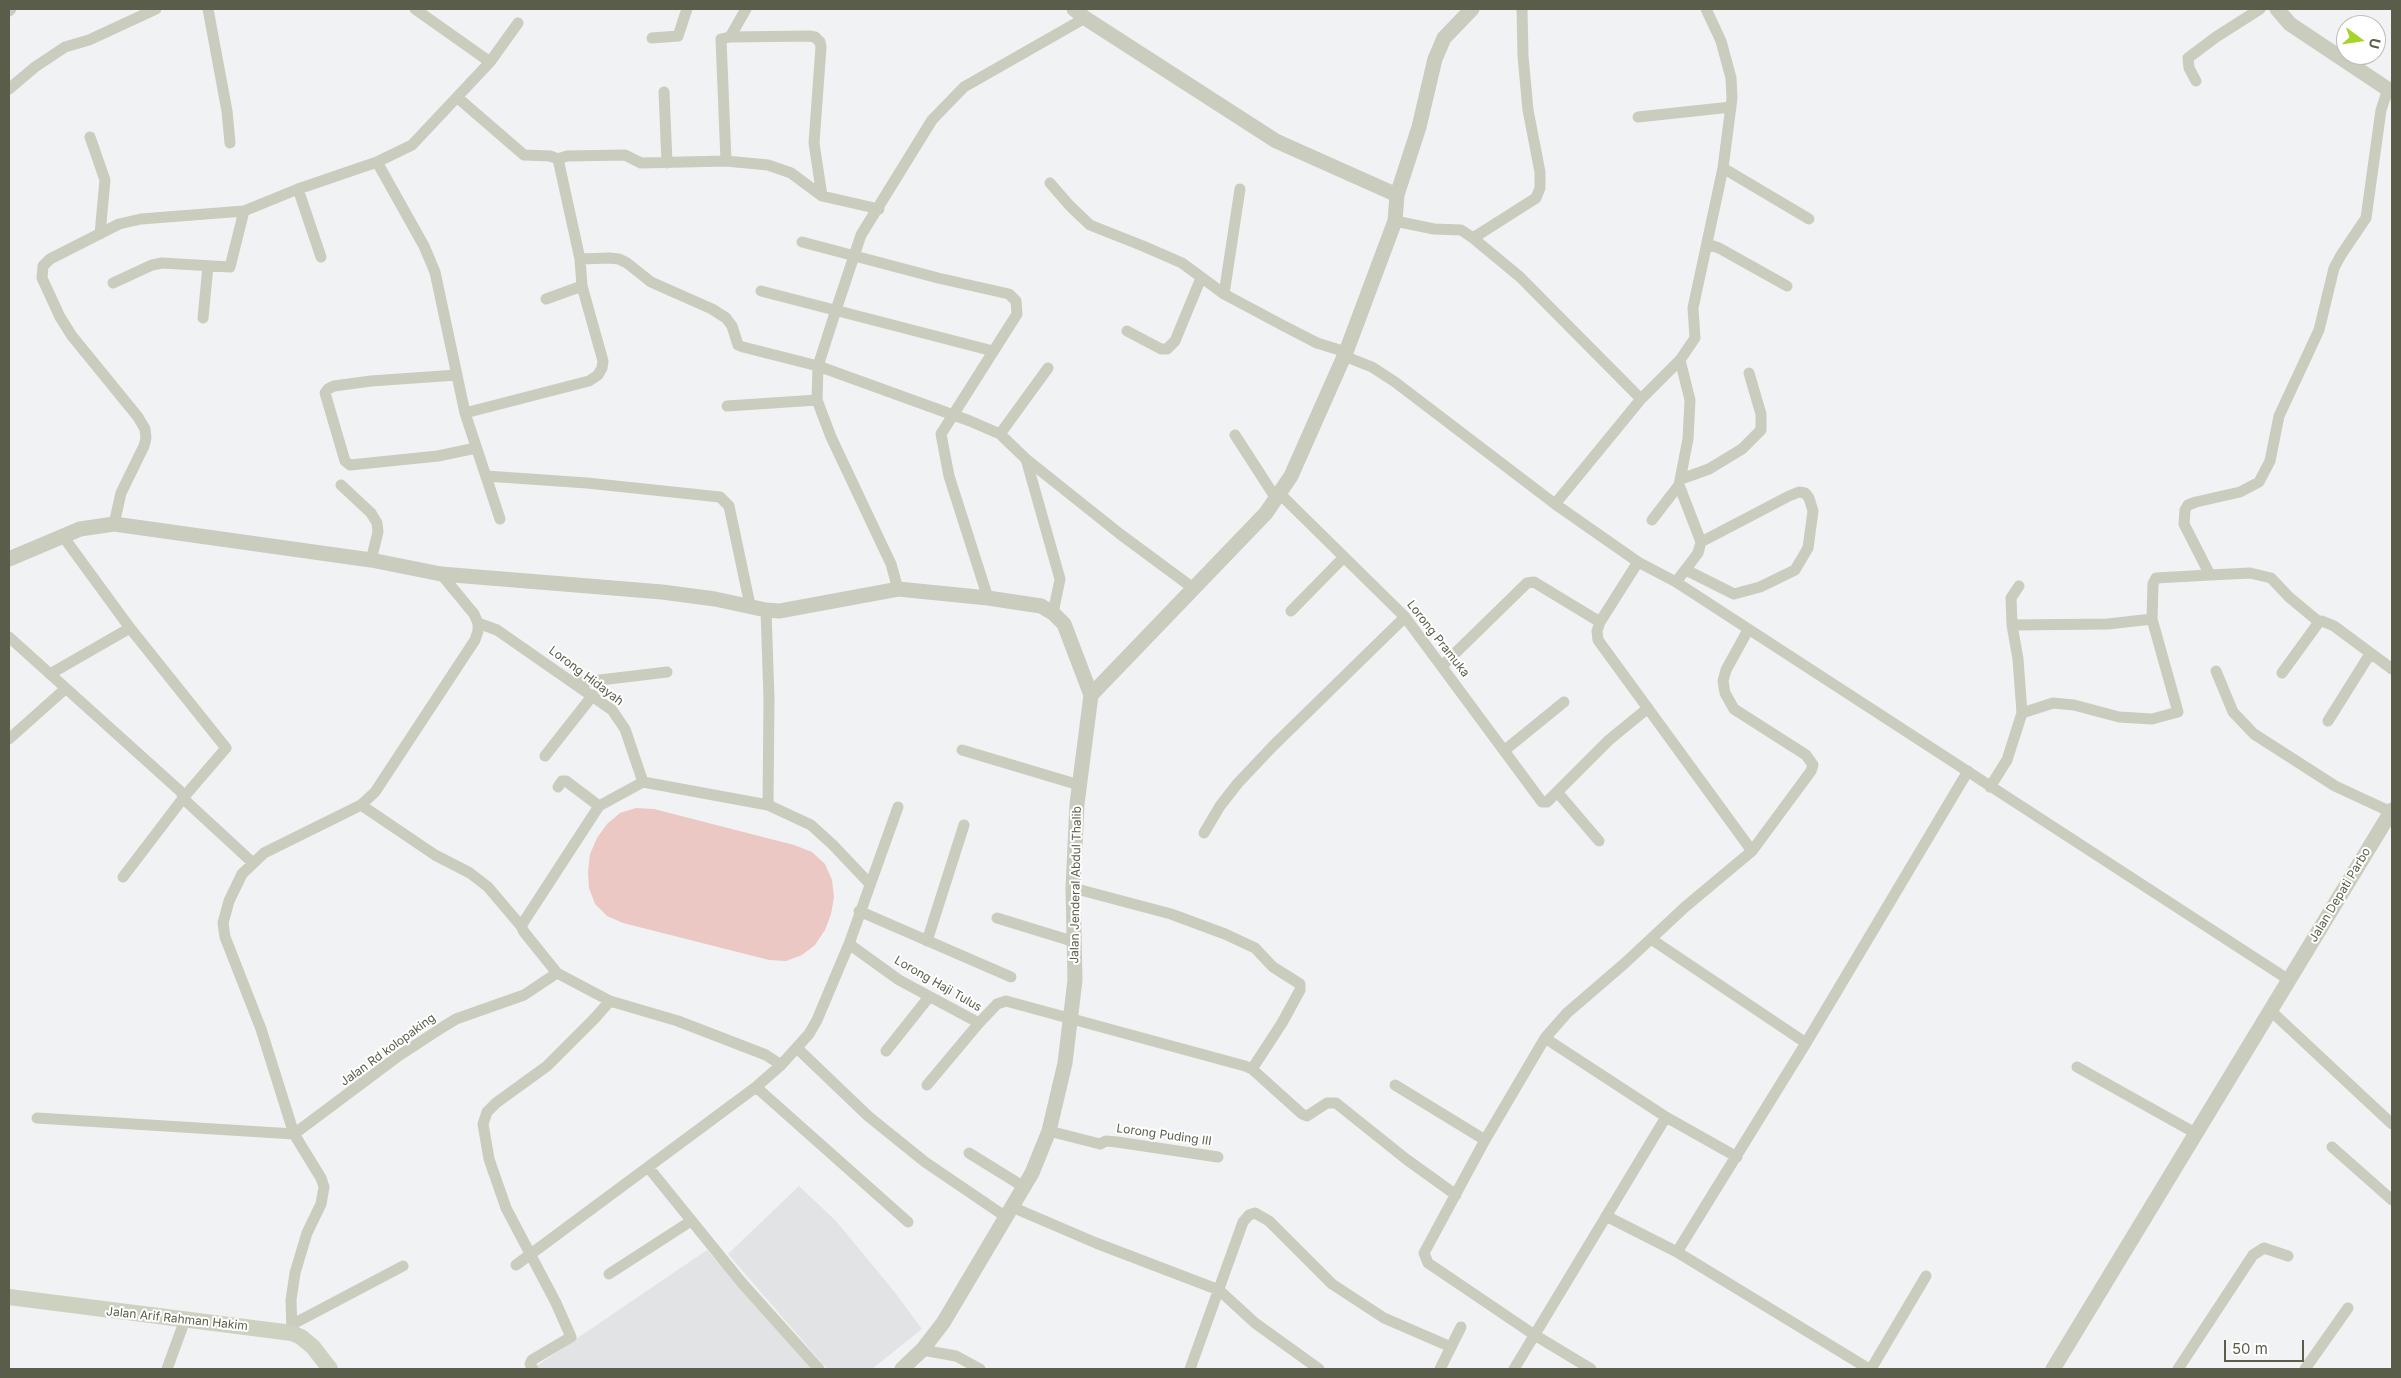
<!DOCTYPE html>
<style>
body{margin:0}
#map{position:relative;width:2401px;height:1378px;overflow:hidden;background:#f1f2f3;font-family:Inter,sans-serif}
canvas{display:block}
.frame{position:absolute;inset:0;border:10px solid #5a5d4a;pointer-events:none}
.north{position:absolute;left:2336px;top:15px;width:50px;height:50px;box-sizing:border-box;background:#fff;border:1px solid #bdbeb7;border-radius:50%;rotate:104deg;font-size:14px;font-weight:700;line-height:20px;text-align:center;color:#5a5d4a}
.north::after{content:'';display:block;margin:auto;width:18px;height:22px;background:#a6d42a;clip-path:polygon(50% 0,100% 100%,50% 72%,0 100%)}
.scale{position:absolute;left:2224px;top:1340px;width:80px;height:22px;box-sizing:border-box;border:2px solid #5a5d4a;border-top:0;padding-left:6px;font-size:15px;line-height:18px;white-space:nowrap;color:#5a5d4a;-webkit-text-stroke:4px #fff;paint-order:stroke}
</style>
<div id="map">
<canvas width="2401" height="1378"></canvas>
<div class="frame"></div>
<div class="north">U</div>
<div class="scale">50 m</div>
</div>
<script>
const g = document.querySelector('canvas').getContext('2d');
g.lineJoin = 'round';
function paint(path, color) { g.fillStyle = color; g.fill(path, 'evenodd'); }
const shape = rows => new Path2D(rows.map(r => 'M' + r).join(''));
function trace(path, color, width, dash) { g.strokeStyle = color; g.lineWidth = width; g.lineCap = dash ? 'butt' : 'round'; g.setLineDash(dash || []); g.stroke(path); }
function drawText(font, color, halo, rows, align = 'center') {
  g.font = font + ' Inter,sans-serif'; g.lineWidth = 4; g.setLineDash([]); g.textBaseline = 'middle'; g.strokeStyle = halo; g.fillStyle = color; for (const [text, x, y, turn = 0] of rows) {
    g.save(); g.translate(x, y); g.rotate((+turn || 0) * Math.PI / 180); g.textAlign = isNaN(turn) ? turn : align; if (halo) g.strokeText(text, 0, 0); g.fillText(text, 0, 0); g.restore();
  }
}
paint(shape([
 [799,1186,836,1221,893,1290,922,1329,872,1369,827,1369,728,1254],
 [707,1250,815,1369,532,1369]
]), '#e2e3e4');
paint(shape([
 [636,808,654,809,794,845,812,852,825,864,832,880,834,897,831,914,825,930,815,945,802,955,786,961,769,960,623,923,607,916,595,904,589,888,588,872,590,854,597,838,607,824,620,813]
]), '#ecc8c4');
trace(shape([
 [208,9,227,111,230,143],
 [415,9,490,62],
 [9,11,11,9],
 [730,37,746,9],
 [652,38,678,36,687,9],
 [2196,81,2189,68,2188,58,2216,37,2260,9],
 [9,89,35,67,65,47,89,40,156,9],
 [664,92,667,163],
 [458,98,524,155,550,156,558,159,580,259,582,286,603,361,602,368,598,375,589,381,465,413],
 [1638,117,1731,107],
 [90,137,105,180,100,234],
 [558,159,567,156,625,155,641,163,726,161,768,165,791,173,822,196,879,209],
 [726,161,721,39,730,37,809,36,815,37,820,42,821,47,814,143,822,196],
 [377,162,424,246,435,272,465,413,500,519],
 [1723,168,1809,219],
 [1050,183,1070,206,1090,225,1143,246,1182,263,1224,294,1282,325,1317,343,1346,352],
 [298,189,321,257],
 [1395,221,1434,229,1461,230,1473,238,1520,277,1641,399],
 [1473,238,1536,198,1540,188,1540,172,1528,110,1523,56,1522,9],
 [802,242,938,278,1009,294,1016,301,1017,314,941,434,949,476,988,598],
 [1707,244,1719,248,1787,286],
 [580,259,609,258,619,259,627,263,651,282,712,309,726,318,732,326,738,345,743,347,818,366,970,421,1000,434,1026,459,1060,579,1053,613],
 [113,283,152,265,162,263,230,267,244,211],
 [761,291,993,351],
 [1224,294,1240,189],
 [546,299,582,286],
 [203,318,208,266],
 [1127,331,1161,349,1167,349,1175,341,1201,278],
 [1344,356,1372,367,1395,382,1555,504,1638,562,1676,582,2289,980],
 [457,375,371,381,334,386,328,389,325,393,345,461,350,465,438,456,476,448],
 [727,406,817,400],
 [1000,434,1048,368],
 [1235,435,1277,500],
 [1026,459,1120,534,1193,588],
 [486,476,587,483,720,497,729,506,750,605],
 [1681,479,1709,469,1742,449,1761,430,1761,414,1749,373],
 [341,485,371,513,377,523,378,532,371,560],
 [1280,494,1405,617,1542,802,1547,802,1609,740,1648,708],
 [1555,504,1641,399,1680,360],
 [1652,520,1679,485],
 [114,524,121,493,144,446,146,438,145,429,138,417,72,336,60,317,42,278,43,266,50,259,119,224,141,219,244,211,298,189,377,162,412,145,490,62,518,23],
 [62,535,130,628,226,748,184,797,123,877],
 [1638,562,1600,622,1597,631,1598,640,1752,851],
 [1686,570,1734,594,1760,587,1795,570,1808,548,1813,511,1809,498,1805,493,1799,492,1789,496,1701,542],
 [1676,582,1698,553,1701,542,1679,485,1688,439,1690,400,1680,360,1695,338,1693,308,1723,168,1732,98,1731,78,1721,41,1706,9],
 [898,589,891,564,831,437,817,400,818,366,836,310,861,235,932,120,964,87,1085,18],
 [766,610,769,699,768,805],
 [1291,611,1344,557],
 [2319,622,2289,597,2271,578,2250,573,2210,575,2184,524,2185,510,2188,505,2196,502,2240,492,2259,482,2270,461,2279,416,2319,330,2334,268,2341,255,2366,218,2381,110,2388,89],
 [478,623,497,630,612,710,625,729,643,782],
 [2012,625,2011,598,2019,586],
 [9,637,180,791,188,803,253,863],
 [1442,666,1527,583,1534,582,1600,622],
 [2216,671,2233,712,2254,734,2335,786,2391,812],
 [2282,673,2319,622,2322,621,2334,626,2392,669],
 [50,674,130,628],
 [575,683,667,672],
 [2022,713,2053,703,2074,705,2119,717,2152,719,2178,712,2152,619,2153,584,2156,578,2210,575],
 [2328,721,2370,654],
 [9,739,65,689],
 [962,750,1079,785],
 [1505,750,1564,702],
 [545,756,593,695],
 [558,787,562,781,566,781,599,806],
 [1990,787,2007,760,2022,713,2018,659,2012,625,2108,624,2152,619],
 [1558,793,1599,841],
 [361,805,435,855,470,873,488,887,521,926],
 [1204,833,1220,806,1238,783,1273,746,1405,617],
 [1073,888,1171,914,1225,934,1255,948,1273,967,1300,984,1300,990,1282,1023,1252,1069],
 [859,911,1011,977],
 [997,918,1075,942],
 [1651,939,1806,1043],
 [927,941,964,825],
 [849,944,899,980,979,1023,997,1004,1006,1001,1245,1066,1252,1069,1302,1114,1307,1116,1327,1103,1336,1103,1406,1159,1456,1195],
 [2271,1011,2392,1124],
 [1545,1038,1666,1117,1737,1157],
 [797,1048,868,1116,925,1162,1006,1217],
 [886,1051,929,997],
 [781,1065,809,1034,817,1020,849,944,898,807],
 [2077,1067,2197,1134],
 [927,1085,979,1023],
 [1395,1085,1485,1140],
 [756,1087,908,1222],
 [37,1118,294,1134,397,1057,443,1027,456,1019,524,995,557,973],
 [1049,1131,1100,1144,1106,1141,1117,1142,1218,1157],
 [2332,1147,2392,1200],
 [969,1153,1024,1187],
 [648,1167,742,1283,819,1369],
 [1012,1207,1096,1243,1219,1290,1255,1323,1319,1369],
 [1606,1216,1677,1252],
 [516,1265,756,1087,781,1065,766,1055,678,1021,610,1001,557,973,524,932,521,926,599,806,643,782,768,805,811,825,833,845,869,883],
 [609,1274,691,1221],
 [293,1324,403,1266],
 [292,1333,291,1300,295,1273,307,1233,321,1204,324,1187,321,1178,294,1134,261,1029,225,937,223,923,229,901,242,874,264,853,361,805,375,792,475,640,478,631,478,623,474,614,441,574],
 [922,1350,956,1356,980,1369],
 [167,1369,182,1328],
 [533,1369,530,1364,532,1360,571,1337,556,1303,506,1208,489,1159,483,1124,487,1112,496,1103,547,1066,594,1019,610,1001],
 [1190,1369,1243,1222,1249,1215,1255,1213,1269,1221,1332,1284,1384,1318,1451,1347],
 [1440,1369,1461,1327],
 [1514,1369,1666,1117],
 [1591,1369,1533,1334,1428,1263,1424,1253,1485,1140,1545,1038,1567,1013,1625,963,1685,907,1752,851,1811,771,1813,765,1806,755,1734,709,1725,693,1723,681,1726,670,1748,630],
 [1869,1369,1677,1252,1806,1043,1968,771],
 [1871,1369,1926,1276],
 [2178,1369,2253,1255,2264,1248,2288,1256],
 [2305,1369,2348,1308]
]), '#caccbe', 11);
trace(shape([
 [1074,9,1085,18,1276,141,1397,195],
 [2277,9,2290,24,2392,92],
 [9,559,80,529,114,524,371,560,441,574,662,592,715,599,766,610,779,611,898,589,988,598,1041,606,1053,613,1064,624,1091,695],
 [902,1369,922,1350,943,1323,1032,1173,1049,1131,1065,1063,1075,980,1073,888,1077,804,1091,695,1266,513,1291,476,1346,352,1395,221,1397,195,1419,127,1435,59,1444,38,1472,9],
 [2053,1369,2392,810]
]), '#caccbe', 15);
trace(shape([
 [9,1297,292,1333,301,1337,313,1347,330,1369]
]), '#cdd1bf', 16);
drawText('12px', '#5a5d4a', '#fff', [
 ["Lorong Pramuka",1438,639,52],
 ["Lorong Hidayah",586,676,37],
 ["Jalan Jenderal Abdul Thalib",1076,885,-89],
 ["Jalan Depati Parbo",2340,895,-59],
 ["Lorong Haji Tulus",938,984,30],
 ["Jalan Rd kolopaking",388,1050,-36],
 ["Lorong Puding III",1164,1135,8],
 ["Jalan Arif Rahman Hakim",177,1319,6]
]);
</script>
